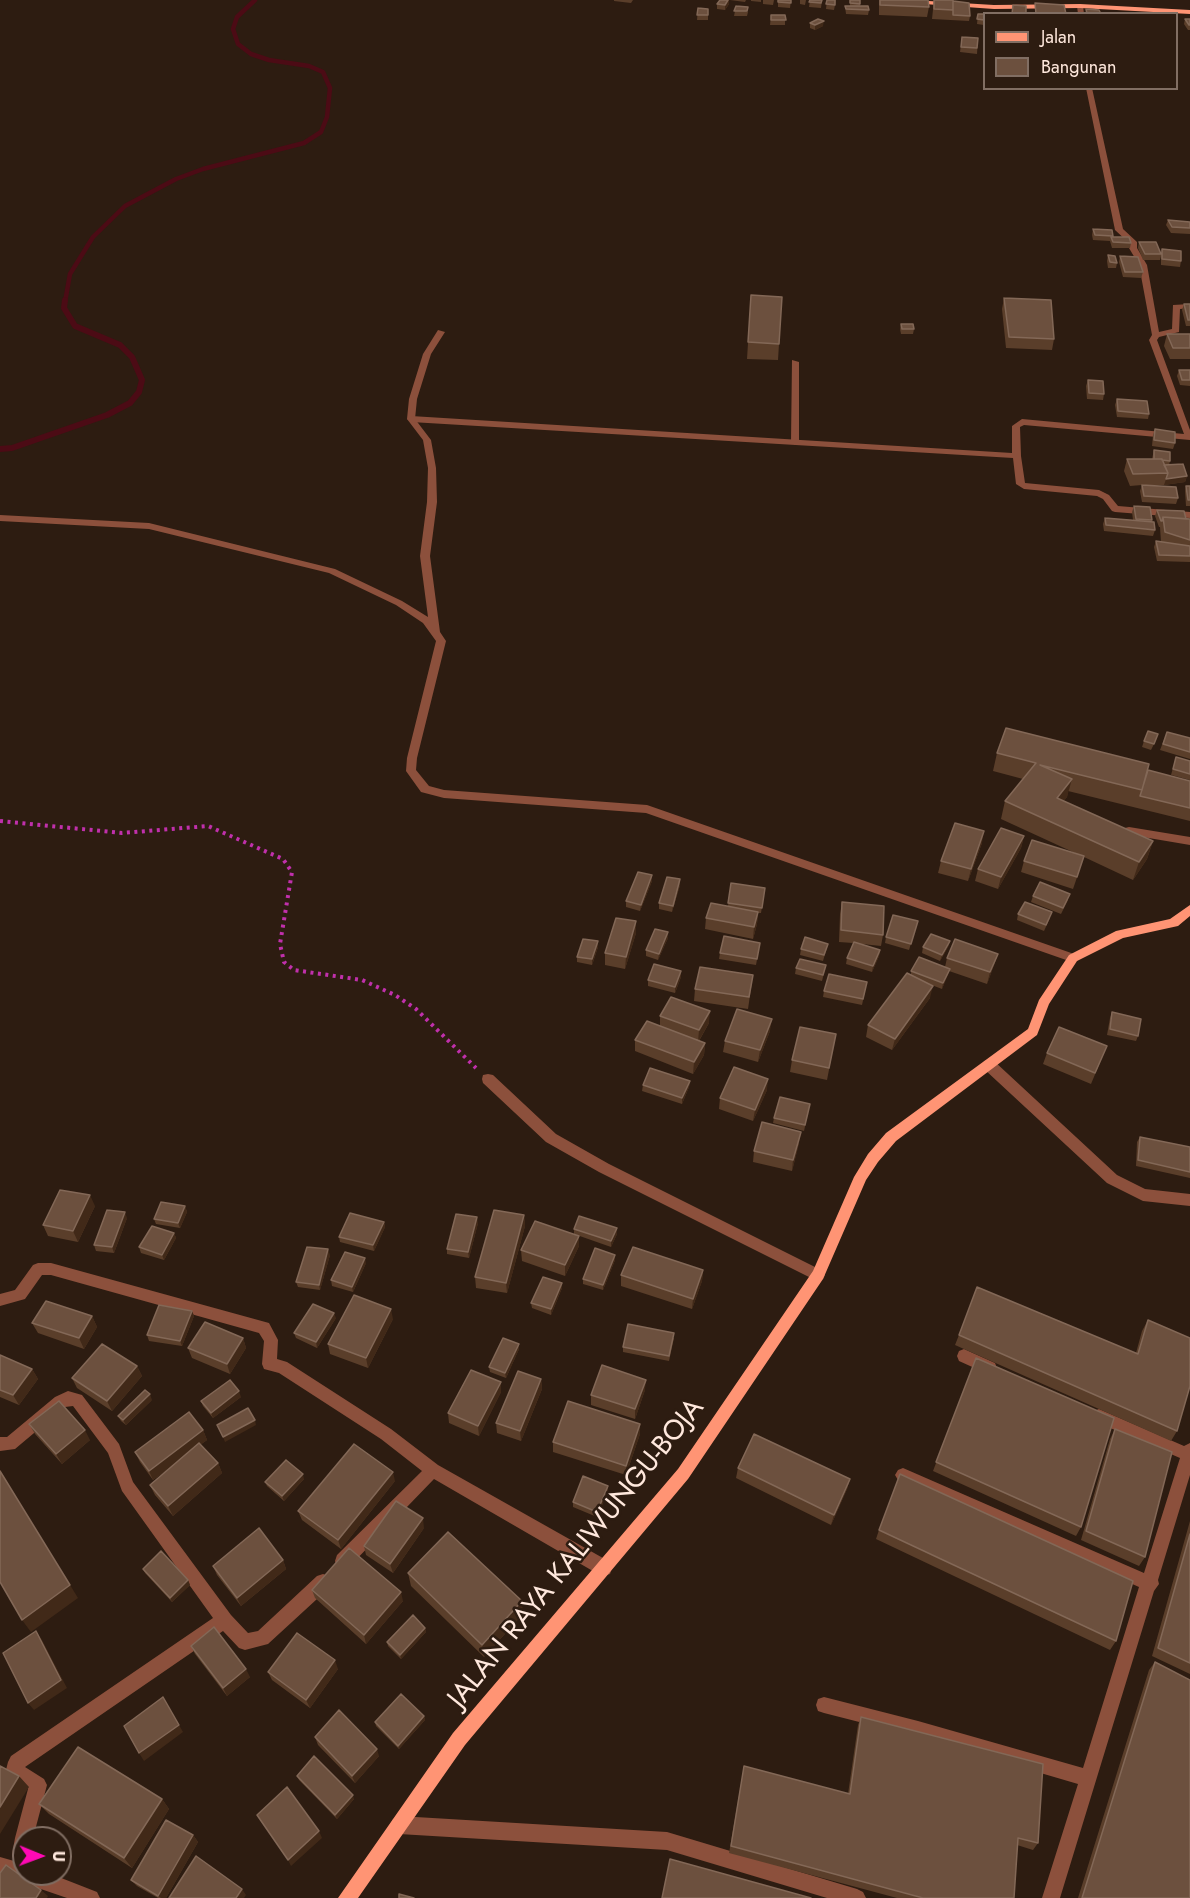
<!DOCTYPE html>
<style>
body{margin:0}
#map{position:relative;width:1190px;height:1898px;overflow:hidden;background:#2d1c11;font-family:Jost,sans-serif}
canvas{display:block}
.legend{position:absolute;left:983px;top:12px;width:195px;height:78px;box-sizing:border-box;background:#2d1c11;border:2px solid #816e63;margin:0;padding:8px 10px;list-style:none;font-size:18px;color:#ffe8dd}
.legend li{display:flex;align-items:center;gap:12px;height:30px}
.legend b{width:30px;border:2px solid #816e63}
.north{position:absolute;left:12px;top:1826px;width:60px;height:60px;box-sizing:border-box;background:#2d1c11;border:2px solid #816e63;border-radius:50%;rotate:91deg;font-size:16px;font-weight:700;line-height:24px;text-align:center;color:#ffe8dd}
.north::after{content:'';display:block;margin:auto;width:21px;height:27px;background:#ff09b5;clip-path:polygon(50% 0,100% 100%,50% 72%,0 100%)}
</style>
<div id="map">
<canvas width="1190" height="1898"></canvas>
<ul class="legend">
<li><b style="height:8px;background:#ff9474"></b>Jalan</li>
<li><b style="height:16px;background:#6c503e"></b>Bangunan</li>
</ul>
<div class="north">U</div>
</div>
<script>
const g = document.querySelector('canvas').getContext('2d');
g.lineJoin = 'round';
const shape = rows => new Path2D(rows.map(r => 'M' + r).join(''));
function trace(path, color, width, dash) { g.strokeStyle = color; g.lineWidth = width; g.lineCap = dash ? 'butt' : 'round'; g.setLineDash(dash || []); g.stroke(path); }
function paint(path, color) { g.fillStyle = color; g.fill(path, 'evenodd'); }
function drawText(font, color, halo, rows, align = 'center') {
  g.font = font + ' Jost,sans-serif'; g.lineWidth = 5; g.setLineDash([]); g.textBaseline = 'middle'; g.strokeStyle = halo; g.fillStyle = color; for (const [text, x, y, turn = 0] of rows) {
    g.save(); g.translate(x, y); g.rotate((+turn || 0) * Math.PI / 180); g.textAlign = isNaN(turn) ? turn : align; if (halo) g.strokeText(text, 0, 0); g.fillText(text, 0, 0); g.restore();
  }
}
trace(shape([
 [65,302,70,274,93,237,125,206,176,179,203,169,304,143,321,132,327,117,330,88,323,72,309,66,269,60,251,54,238,44,233,29,237,17,255,0]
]), '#4c0b15', 4.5);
trace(shape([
 [0,449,12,448,107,415,130,403,139,392,142,380,132,357,120,345,75,326,64,308,65,300]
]), '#4c0b15', 6);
trace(shape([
 [0,821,122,833,208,826,283,859,292,872,280,944,284,962,294,970,362,980,395,995,416,1009,476,1068]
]), '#c030ac', 4, [3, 4.5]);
paint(shape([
 [438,330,445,332,431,354,417,399,415,419,431,440,436,468,437,502,430,556,440,632,446,641,417,758,416,770,429,786,444,790,647,805,1077,955,1079,958,1077,961,1069,961,646,813,444,798,421,792,406,771,407,758,436,641,423,623,396,605,329,573,149,529,0,521,0,515,149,523,335,569,402,601,428,617,420,556,427,502,428,468,423,440,407,419,409,399,423,354,438,330],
 [792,360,799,362,799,442,795,445,791,442,792,360],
 [1129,827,1190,837,1190,845,1125,834,1123,831,1125,828,1129,827]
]), '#8c503c');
paint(shape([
 [1080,4,1083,6,1084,14,1078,14,1077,6,1080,4],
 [1086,88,1092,88,1123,229,1137,242,1137,248,1147,265,1159,332,1172,329,1173,305,1190,304,1190,308,1180,309,1179,332,1159,337,1157,340,1190,430,1190,440,1024,425,1020,427,1021,456,1025,483,1099,490,1109,495,1118,506,1190,512,1190,518,1115,512,1112,511,1103,499,1097,496,1024,489,1016,484,1013,458,411,422,407,419,411,416,1012,453,1012,426,1022,419,1184,434,1149,340,1152,335,1139,265,1129,248,1129,243,1115,230,1086,88],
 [989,1060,994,1061,1117,1175,1145,1189,1190,1194,1190,1206,1143,1201,1107,1183,984,1069,983,1065,984,1061,989,1060],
 [488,1074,493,1075,556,1134,609,1164,823,1271,825,1275,823,1279,818,1281,813,1279,599,1172,546,1142,483,1083,482,1079,483,1075,488,1074],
 [38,1263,51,1263,269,1323,278,1340,277,1359,287,1362,391,1429,438,1465,610,1562,612,1568,610,1574,604,1576,598,1574,434,1479,349,1567,343,1569,337,1567,335,1561,337,1555,422,1471,381,1439,279,1373,264,1369,262,1364,264,1341,259,1333,51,1275,42,1275,25,1299,0,1306,0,1294,15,1290,33,1265,38,1263],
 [964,1349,995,1363,997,1368,995,1373,990,1375,959,1361,957,1356,959,1351,964,1349],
 [68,1391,82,1395,119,1444,133,1482,231,1615,248,1633,258,1631,317,1576,323,1574,329,1576,331,1582,329,1588,268,1644,245,1650,239,1648,223,1631,25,1767,44,1779,47,1785,33,1838,24,1838,24,1874,51,1874,97,1892,100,1898,67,1898,0,1875,0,1857,14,1861,12,1855,15,1838,28,1789,9,1776,6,1770,8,1762,11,1756,213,1618,122,1491,108,1453,73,1406,65,1407,15,1449,0,1451,0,1437,7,1437,55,1397,68,1391],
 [1099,1409,1184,1446,1190,1443,1190,1475,1158,1580,1159,1584,1154,1591,1060,1898,1042,1898,1078,1784,918,1737,824,1713,818,1711,816,1705,818,1699,824,1697,918,1721,1083,1768,1139,1587,898,1480,895,1475,898,1470,903,1468,1144,1573,1180,1458,1094,1421,1092,1416,1094,1411,1099,1409],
 [399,1816,667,1832,857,1889,863,1892,866,1898,827,1898,667,1850,399,1834,393,1831,390,1825,393,1819,399,1816]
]), '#8c503c');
paint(shape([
 [912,0,994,5,1080,4,1190,10,1190,14,1080,8,994,9,910,3,912,0],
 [1190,905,1190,916,1178,926,1123,938,1077,961,1049,1004,1037,1035,896,1141,878,1162,866,1180,823,1279,688,1479,465,1745,358,1898,338,1898,453,1733,678,1469,813,1271,854,1177,868,1154,886,1133,1028,1029,1039,1000,1069,955,1116,931,1170,919,1190,905]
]), '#ff9474');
paint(shape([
 [614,0,633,0,631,3,614,1],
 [729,0,729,4,725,10,717,9,717,4],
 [730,0,746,0,745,2],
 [751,0,761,0,761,2,751,1],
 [763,0,774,0,773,5,763,4],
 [778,0,791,0,790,8,778,7],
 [800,0,806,0,805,5,800,4],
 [810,0,822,0,821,8,809,7],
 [827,0,836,0,834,10,826,9],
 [850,0,860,0,860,6,869,10,868,15,846,14,845,6,850,6],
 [879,0,928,0,929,7,927,17,879,15],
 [934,0,953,4,970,16,969,21,932,19],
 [736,6,748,12,747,16,734,16],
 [698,8,708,9,708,20,697,20],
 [978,14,984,14,984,25,977,24],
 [771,15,785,15,785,25,770,25],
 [1185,19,1190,19,1190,30,1188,30,1184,24],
 [810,23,823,26,815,30,810,28],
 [962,37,978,38,977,54,960,52],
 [1168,220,1190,222,1190,234,1171,233,1166,225],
 [1093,229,1131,243,1130,248,1112,248,1110,241,1093,240,1092,235],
 [1139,242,1161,254,1162,249,1181,261,1180,267,1161,265,1161,256,1160,260,1143,260,1138,248],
 [1108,255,1117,263,1116,268,1108,268,1107,261],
 [1120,256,1143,272,1141,278,1123,277,1119,262],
 [751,295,779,344,778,360,747,359],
 [1004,298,1054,339,1052,350,1006,348,1002,309],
 [1184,304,1190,304,1190,326,1186,326,1182,310],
 [901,324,914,329,913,334,901,334,900,329],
 [1167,334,1190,334,1190,359,1170,359,1164,346],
 [1179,370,1190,370,1190,386,1180,385,1177,376],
 [1088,380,1104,394,1103,400,1087,399,1086,386],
 [1117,399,1149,414,1148,419,1117,417,1115,405],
 [1155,429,1175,443,1173,449,1152,446,1153,435],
 [1154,450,1170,461,1169,465,1187,476,1185,482,1164,485,1149,485,1178,498,1176,504,1142,502,1140,491,1142,485,1130,486,1124,471,1127,459,1152,459],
 [1186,486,1190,486,1190,506,1186,506,1185,491],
 [1134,506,1152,520,1152,522,1155,530,1153,536,1104,531,1103,524,1105,518,1133,520,1132,512],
 [1157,510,1190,519,1190,562,1157,561,1154,547,1156,541,1161,542,1160,527,1159,527,1155,516],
 [1167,732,1190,738,1190,759,1160,750],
 [1156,740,1151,750,1142,747,1144,741],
 [997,753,1148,770,1190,781,1190,821,1068,791,1067,797,1063,801,1153,841,1147,859,1133,880,1084,857,1073,889,1021,872,1024,861,1075,853,1001,819,1005,801,1023,779,993,771],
 [1176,757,1190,761,1190,780,1171,775],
 [1024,836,1021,848,998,889,975,881,978,869],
 [982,843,968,881,938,873,941,861],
 [652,875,652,881,640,911,626,907,626,901],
 [731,883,765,888,761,913,758,913,757,924,753,939,705,929,706,918,728,906],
 [680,885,672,912,659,909,659,903],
 [1033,896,1068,900,1061,914,1031,902],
 [842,902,883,935,881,946,862,944,880,950,879,956,872,972,846,964,847,958,853,943,839,942,840,914],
 [1018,914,1050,918,1044,931,1017,920],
 [636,921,636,933,625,969,605,965,605,953],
 [918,921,909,950,885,943,886,937],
 [668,938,658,960,646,956,646,950],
 [950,941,948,947,940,961,922,953,923,947],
 [760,943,756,965,719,959,720,953],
 [828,944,823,961,800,955,801,949],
 [598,947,592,965,577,962,577,957],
 [998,954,994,965,987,984,949,971,942,989,929,984,930,998,892,1050,866,1037,868,1025,911,975,911,971,945,967,947,958],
 [826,965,822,981,795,974,796,968],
 [753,975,748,1009,694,1001,695,989],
 [681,977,675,993,648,986,648,980],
 [867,982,862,1005,823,997,824,991],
 [1112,1012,1138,1036,1136,1041,1107,1035,1110,1018],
 [660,1016,709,1023,699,1041,705,1043,704,1055,693,1074,635,1051,635,1040,660,1025],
 [770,1031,758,1062,723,1052,725,1041],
 [836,1034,827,1080,790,1072,792,1060],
 [1107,1046,1091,1084,1043,1064,1047,1053],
 [690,1081,689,1087,682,1104,642,1091,643,1085],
 [767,1090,753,1121,719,1109,720,1098],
 [810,1104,804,1131,773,1123,774,1118],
 [1140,1137,1190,1147,1190,1178,1136,1166,1137,1142],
 [799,1143,792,1171,753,1162,754,1151],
 [95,1206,78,1242,48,1236,43,1225],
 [185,1206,187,1212,180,1228,156,1224,154,1219],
 [524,1215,525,1226,507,1293,476,1288,475,1277],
 [127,1218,114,1253,96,1251,94,1245],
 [384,1222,385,1227,374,1251,340,1242,339,1237],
 [478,1223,469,1258,447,1254,447,1249],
 [574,1229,617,1234,611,1247,574,1234],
 [174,1233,176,1238,164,1260,141,1253,139,1247],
 [579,1236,579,1246,565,1276,522,1261,521,1250],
 [330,1255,320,1290,298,1287,296,1282],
 [615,1260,603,1290,583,1284,583,1279],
 [366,1263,353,1292,332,1286,331,1280],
 [703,1270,702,1281,692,1309,621,1286,621,1275],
 [562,1288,551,1315,532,1308,531,1303],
 [192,1311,194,1316,182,1346,149,1341,147,1335],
 [92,1316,97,1327,84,1349,38,1333,32,1323],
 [336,1318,317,1348,296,1338,294,1333],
 [393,1319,368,1368,330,1354,328,1344],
 [1148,1320,1177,1431,1171,1441,955,1345,959,1335,1136,1353,1142,1331],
 [243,1338,246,1348,230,1374,192,1358,188,1348],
 [674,1338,669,1361,623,1352,623,1347],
 [519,1344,519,1349,506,1378,490,1372,489,1367],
 [0,1355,32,1369,38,1379,19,1405,0,1397],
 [976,1358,1081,1527,1076,1536,933,1471],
 [137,1366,142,1376,112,1411,77,1388,72,1378],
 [541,1379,542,1389,521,1441,497,1433,496,1423],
 [501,1382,501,1392,479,1436,449,1423,448,1413],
 [645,1390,635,1419,591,1405,591,1395],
 [241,1397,213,1418,203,1406,201,1401],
 [152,1400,126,1425,121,1421,118,1416],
 [29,1424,90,1440,62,1464,35,1434],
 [640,1424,640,1434,626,1475,553,1452,553,1442],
 [1115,1429,1145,1557,1139,1566,1081,1540,1110,1439],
 [203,1430,207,1440,200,1445,218,1463,222,1473,173,1516,155,1495,150,1485,175,1464,153,1480,140,1462,135,1452],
 [738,1468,850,1479,847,1489,831,1525,736,1478],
 [304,1479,284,1501,267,1486,265,1482],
 [395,1481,341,1549,302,1520,298,1511],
 [608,1491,597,1517,573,1507,573,1502],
 [1190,1521,1190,1674,1152,1656],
 [424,1528,393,1573,366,1555,364,1546],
 [879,1530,1116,1641,1110,1650,876,1539],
 [283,1560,286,1569,241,1606,217,1575,213,1566],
 [143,1569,188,1580,190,1585,172,1602,145,1573],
 [408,1573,523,1614,484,1657,411,1586],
 [312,1590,403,1601,366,1644,315,1598],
 [425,1628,426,1632,401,1659,388,1646,387,1642],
 [191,1646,250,1677,227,1696,195,1654],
 [1155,1662,1190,1898,1078,1898,1149,1670],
 [338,1669,310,1708,272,1680,268,1672],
 [424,1716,425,1720,399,1749,376,1726,375,1722],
 [861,1717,1038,1843,1033,1850,1017,1845,1014,1898,897,1898,729,1853,744,1766,848,1794,858,1725],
 [315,1737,379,1756,355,1783,318,1745],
 [297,1776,354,1799,337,1819,299,1780],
 [162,1799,169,1809,132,1868,49,1814,39,1804],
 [193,1835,198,1842,166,1898,158,1898,137,1886,131,1880]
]), '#5a3e2a');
paint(shape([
 [729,0,729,4,725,10,725,5],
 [824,21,823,26,815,30,815,25],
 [1187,476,1185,482,1164,485,1166,479],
 [1072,779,1067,797,1052,816,1057,798],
 [984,831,982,843,968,881,971,869],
 [1024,836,1021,848,998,889,1001,877],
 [1153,841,1147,859,1133,880,1139,862],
 [652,875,652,881,640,911,641,905],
 [680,879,680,885,672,912,673,906],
 [758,912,757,924,753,939,754,927],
 [636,921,636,933,625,969,626,957],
 [668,932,668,938,658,960,659,954],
 [598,941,598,947,592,965,592,959],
 [950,941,948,947,940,961,942,955],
 [880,950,879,956,872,972,873,966],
 [998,954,994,965,987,984,990,972],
 [950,969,948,975,942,989,943,983],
 [681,971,681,977,675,993,675,987],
 [933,986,930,998,892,1050,895,1039],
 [710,1011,709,1023,698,1042,699,1030],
 [772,1019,770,1031,758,1062,760,1050],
 [705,1043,704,1055,693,1074,694,1062],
 [768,1079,767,1090,753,1121,755,1110],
 [690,1081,689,1087,682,1104,682,1098],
 [801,1132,799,1143,792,1171,793,1160],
 [90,1195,95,1206,78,1242,73,1231],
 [185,1206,187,1212,180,1228,178,1223],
 [125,1212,127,1218,114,1253,112,1247],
 [524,1215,525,1226,507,1293,506,1283],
 [477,1217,478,1223,469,1258,468,1252],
 [384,1222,385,1227,374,1251,373,1245],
 [617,1228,617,1234,611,1247,611,1241],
 [174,1233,176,1238,164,1260,162,1255],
 [579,1236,579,1246,565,1276,565,1265],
 [328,1249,330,1255,320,1290,319,1285],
 [615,1255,615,1260,603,1290,603,1285],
 [365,1258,366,1263,353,1292,352,1287],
 [703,1270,702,1281,692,1309,693,1299],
 [562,1283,562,1288,551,1315,551,1309],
 [391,1309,393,1319,368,1368,366,1358],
 [192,1311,194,1316,182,1346,180,1341],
 [334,1313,336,1318,317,1348,316,1342],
 [92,1316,97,1327,84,1349,79,1338],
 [243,1338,246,1348,230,1374,227,1364],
 [519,1344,519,1349,506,1378,505,1373],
 [137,1366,142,1376,112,1411,107,1401],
 [32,1369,38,1379,19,1405,13,1395],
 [541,1379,542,1389,521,1441,520,1431],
 [646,1380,645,1390,635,1419,635,1409],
 [501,1382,501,1392,479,1436,478,1426],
 [239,1391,241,1397,213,1418,211,1413],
 [150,1394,152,1400,126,1425,123,1420],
 [255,1420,256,1425,225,1442,223,1437],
 [640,1424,640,1434,626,1475,626,1466],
 [85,1430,90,1440,62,1464,56,1454],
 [203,1430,207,1440,153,1480,149,1471],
 [218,1463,222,1473,173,1516,168,1506],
 [0,1470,78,1598,31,1632,22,1620],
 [393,1472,395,1481,341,1549,338,1540],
 [303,1474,304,1479,284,1501,282,1496],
 [850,1479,847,1489,831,1525,834,1515],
 [608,1486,608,1491,597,1517,597,1512],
 [423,1518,424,1528,393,1573,390,1564],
 [283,1560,286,1569,241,1606,237,1598],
 [188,1580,190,1585,172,1602,170,1598],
 [401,1592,403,1601,366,1644,364,1635],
 [522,1601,523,1614,484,1657,482,1645],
 [425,1628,426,1632,401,1659,400,1655],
 [36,1631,42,1640,67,1688,34,1710,28,1703],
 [335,1660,338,1669,310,1708,306,1700],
 [246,1669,250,1677,227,1696,223,1688],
 [163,1697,183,1732,144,1761,139,1753],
 [424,1716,425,1720,399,1749,398,1746],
 [377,1749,379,1756,355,1783,352,1776],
 [19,1776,29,1787,0,1834,0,1807],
 [353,1795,354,1799,337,1819,335,1815],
 [162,1799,169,1809,132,1868,124,1858],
 [319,1831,322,1838,291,1866,288,1860],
 [193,1835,198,1842,166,1898,161,1898,158,1896],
 [242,1889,246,1895,244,1898,236,1898],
 [41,1890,48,1896,47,1898,36,1898]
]), '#412918');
const building = shape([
 [720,0,728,0,725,5,717,4,720,0],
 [778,0,791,0,791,3,778,2,778,0],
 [810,0,822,0,821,3,809,2,810,0],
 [827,0,835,0,835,5,826,4,827,0],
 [850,0,860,0,860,4,850,3,850,0],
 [880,0,928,0,929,7,880,5,880,0],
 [934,0,953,0,953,10,934,9,934,0],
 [953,1,969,3,970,16,953,15,953,1],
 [1035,3,1064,5,1066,14,1036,14,1035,3],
 [1013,5,1026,6,1026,14,1012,14,1013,5],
 [736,6,748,7,747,11,734,11,736,6],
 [845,6,868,6,869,10,846,9,845,6],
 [698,8,708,9,708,15,697,15,698,8],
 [1086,9,1099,10,1101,14,1087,14,1086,9],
 [978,14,984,14,984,20,977,19,978,14],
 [771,15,785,15,786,20,771,20,771,15],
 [818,19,824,21,815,25,810,23,818,19],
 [1185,19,1190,19,1190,25,1189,25,1185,19],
 [962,37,978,38,977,48,961,47,962,37],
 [1168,220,1190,222,1190,228,1172,227,1168,220],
 [1093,229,1112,230,1113,236,1095,235,1093,229],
 [1111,237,1129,237,1131,243,1113,242,1111,237],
 [1139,242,1156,242,1161,254,1145,254,1139,242],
 [1162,249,1181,251,1181,261,1162,259,1162,249],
 [1108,255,1115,256,1117,263,1110,262,1108,255],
 [1120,256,1138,257,1143,272,1125,272,1120,256],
 [751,295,782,297,779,344,748,342,751,295],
 [1004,298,1051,300,1054,339,1009,337,1004,298],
 [1184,304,1190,304,1190,320,1188,320,1184,304],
 [901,324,913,324,914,329,902,329,901,324],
 [1167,334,1190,334,1190,348,1173,348,1167,334],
 [1179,370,1190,370,1190,380,1182,380,1179,370],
 [1088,380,1103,381,1104,394,1089,393,1088,380],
 [1117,399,1147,401,1149,414,1118,411,1117,399],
 [1155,429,1175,432,1175,443,1154,440,1155,429],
 [1154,450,1170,452,1170,461,1162,460,1162,459,1154,459,1154,450],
 [1127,459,1162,459,1168,473,1133,474,1127,459],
 [1183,464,1187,476,1166,479,1168,473,1164,465,1183,464],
 [1142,485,1176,487,1178,498,1144,496,1142,485],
 [1186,486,1190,486,1190,500,1188,500,1186,486],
 [1134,506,1150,507,1152,520,1136,519,1134,506],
 [1157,510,1184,511,1186,519,1163,517,1162,521,1161,521,1157,510],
 [1163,517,1190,519,1190,540,1165,532,1163,517],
 [1105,518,1154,522,1155,530,1106,525,1105,518],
 [1156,541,1190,546,1190,556,1159,555,1156,541],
 [1006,728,1149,764,1142,790,1040,765,1072,779,1057,798,1153,841,1139,862,1005,801,1036,763,997,753,1006,728],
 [1148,731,1158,734,1154,744,1144,741,1148,731],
 [1167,732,1190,738,1190,752,1163,744,1167,732],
 [1176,757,1190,761,1190,774,1173,769,1176,757],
 [1148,770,1190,781,1190,808,1140,796,1148,770],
 [955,823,984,831,971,869,941,861,955,823],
 [1001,828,1024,836,1001,877,978,869,1001,828],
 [1032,840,1084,856,1077,877,1024,861,1032,840],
 [638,872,652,875,641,905,626,901,638,872],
 [667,877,680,879,673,906,659,903,667,877],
 [1040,882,1070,894,1063,908,1033,896,1040,882],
 [731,883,765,888,762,908,728,903,731,883],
 [842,902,884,906,883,935,841,930,842,902],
 [1025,902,1052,912,1046,925,1018,914,1025,902],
 [711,903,758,912,754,927,706,918,711,903],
 [893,915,918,921,911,944,886,937,893,915],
 [616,918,636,921,626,957,605,953,616,918],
 [655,929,668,932,659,954,646,950,655,929],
 [931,934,950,941,942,955,923,947,931,934],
 [724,936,760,943,757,959,720,953,724,936],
 [805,937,828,944,824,955,801,949,805,937],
 [583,939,598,941,592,959,577,957,583,939],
 [955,939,998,954,990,972,947,958,955,939],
 [854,942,880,950,873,966,847,958,854,942],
 [919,957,950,969,943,983,911,971,919,957],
 [800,959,826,965,823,975,796,968,800,959],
 [654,964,681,971,675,987,648,980,654,964],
 [700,967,753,975,749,997,695,989,700,967],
 [907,973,933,986,895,1039,868,1025,907,973],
 [829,974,867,982,863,999,824,991,829,974],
 [671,997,710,1011,699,1030,660,1016,671,997],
 [737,1009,772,1019,760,1050,725,1041,737,1009],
 [1112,1012,1141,1019,1138,1036,1110,1029,1112,1012],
 [647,1021,705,1043,694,1062,635,1040,647,1021],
 [800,1027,836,1034,829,1068,792,1060,800,1027],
 [1059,1027,1107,1046,1095,1073,1047,1053,1059,1027],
 [734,1067,768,1079,755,1110,720,1098,734,1067],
 [650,1068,690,1081,682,1098,643,1085,650,1068],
 [780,1097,810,1104,805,1125,774,1118,780,1097],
 [762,1122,801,1132,793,1160,754,1151,762,1122],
 [1140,1137,1190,1147,1190,1172,1138,1160,1140,1137],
 [60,1190,90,1195,73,1231,43,1225,60,1190],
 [161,1202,185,1206,178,1223,154,1219,161,1202],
 [107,1210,125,1212,112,1247,94,1245,107,1210],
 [494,1210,524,1215,506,1283,475,1277,494,1210],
 [350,1213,384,1222,373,1245,339,1237,350,1213],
 [456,1214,477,1217,468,1252,447,1249,456,1214],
 [579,1216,617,1228,611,1241,574,1229,579,1216],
 [535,1221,579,1236,565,1265,521,1250,535,1221],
 [152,1226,174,1233,162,1255,139,1247,152,1226],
 [307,1247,328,1249,319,1285,296,1282,307,1247],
 [633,1247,703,1270,693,1299,621,1275,633,1247],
 [595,1248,615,1255,603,1285,583,1279,595,1248],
 [345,1252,365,1258,352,1287,331,1280,345,1252],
 [543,1277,562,1283,551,1309,531,1303,543,1277],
 [977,1287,1138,1354,1148,1320,1190,1338,1190,1386,1177,1431,959,1335,977,1287],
 [354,1295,391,1309,366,1358,328,1344,354,1295],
 [46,1301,92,1316,79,1338,32,1323,46,1301],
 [313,1304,334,1313,316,1342,294,1333,313,1304],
 [159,1305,192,1311,180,1341,147,1335,159,1305],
 [205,1322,243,1338,227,1364,188,1348,205,1322],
 [628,1324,674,1333,669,1356,623,1347,628,1324],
 [503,1338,519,1344,505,1373,489,1367,503,1338],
 [102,1344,137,1366,107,1401,72,1378,102,1344],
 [0,1355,32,1369,13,1395,0,1390,0,1355],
 [976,1358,1114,1418,1081,1527,936,1462,976,1358],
 [602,1365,646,1380,635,1409,591,1395,602,1365],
 [471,1370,501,1382,478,1426,448,1413,471,1370],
 [518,1371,541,1379,520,1431,496,1423,518,1371],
 [230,1380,239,1391,211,1413,201,1401,230,1380],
 [145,1390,150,1394,123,1420,118,1416,145,1390],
 [59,1401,85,1430,56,1454,29,1424,59,1401],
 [568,1401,640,1424,626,1466,553,1442,568,1401],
 [248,1408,255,1420,223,1437,217,1425,248,1408],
 [189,1412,203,1430,149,1471,135,1452,189,1412],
 [1115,1429,1172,1452,1145,1557,1086,1531,1115,1429],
 [754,1434,850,1479,834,1515,738,1468,754,1434],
 [199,1443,218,1463,168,1506,150,1485,199,1443],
 [354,1444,393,1472,338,1540,298,1511,354,1444],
 [286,1460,303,1474,282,1496,265,1482,286,1460],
 [0,1471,70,1585,22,1620,0,1582,0,1471],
 [900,1474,1133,1581,1116,1641,879,1530,900,1474],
 [583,1476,608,1486,597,1512,573,1502,583,1476],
 [396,1501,423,1518,390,1564,364,1546,396,1501],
 [259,1528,283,1560,237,1598,213,1566,259,1528],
 [448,1532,522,1601,482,1645,408,1573,448,1532],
 [1190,1534,1190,1663,1158,1648,1190,1534],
 [349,1548,401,1592,364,1635,312,1590,349,1548],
 [161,1551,188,1580,170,1598,143,1569,161,1551],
 [413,1615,425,1628,400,1655,387,1642,413,1615],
 [214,1627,246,1669,223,1688,191,1646,214,1627],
 [36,1631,61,1680,28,1703,3,1653,36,1631],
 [297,1633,335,1660,306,1700,268,1672,297,1633],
 [1155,1662,1190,1680,1190,1898,1082,1898,1155,1662],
 [401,1694,424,1716,398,1746,375,1722,401,1694],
 [163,1697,179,1725,139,1753,124,1726,163,1697],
 [339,1710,377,1749,352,1776,315,1737,339,1710],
 [861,1717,1043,1764,1038,1843,1018,1838,1014,1898,923,1898,731,1846,744,1766,850,1794,861,1717],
 [78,1747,162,1799,124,1858,39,1804,78,1747],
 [314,1756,353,1795,335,1815,297,1776,314,1756],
 [0,1766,19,1776,0,1807,0,1766],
 [287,1787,319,1831,288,1860,257,1815,287,1787],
 [166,1820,193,1835,158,1896,131,1880,166,1820],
 [196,1856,242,1889,236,1898,169,1898,196,1856],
 [670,1859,811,1898,662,1898,670,1859],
 [6,1865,41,1890,36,1898,0,1898,0,1873,6,1865],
 [399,1894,414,1898,399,1898,399,1894]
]);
paint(building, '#6c503e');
trace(building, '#836857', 1.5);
drawText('28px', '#ffe8dd', '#2d1c11', [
 ["JALAN RAYA KALIWUNGU-BOJA",577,1554,-51]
]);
</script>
